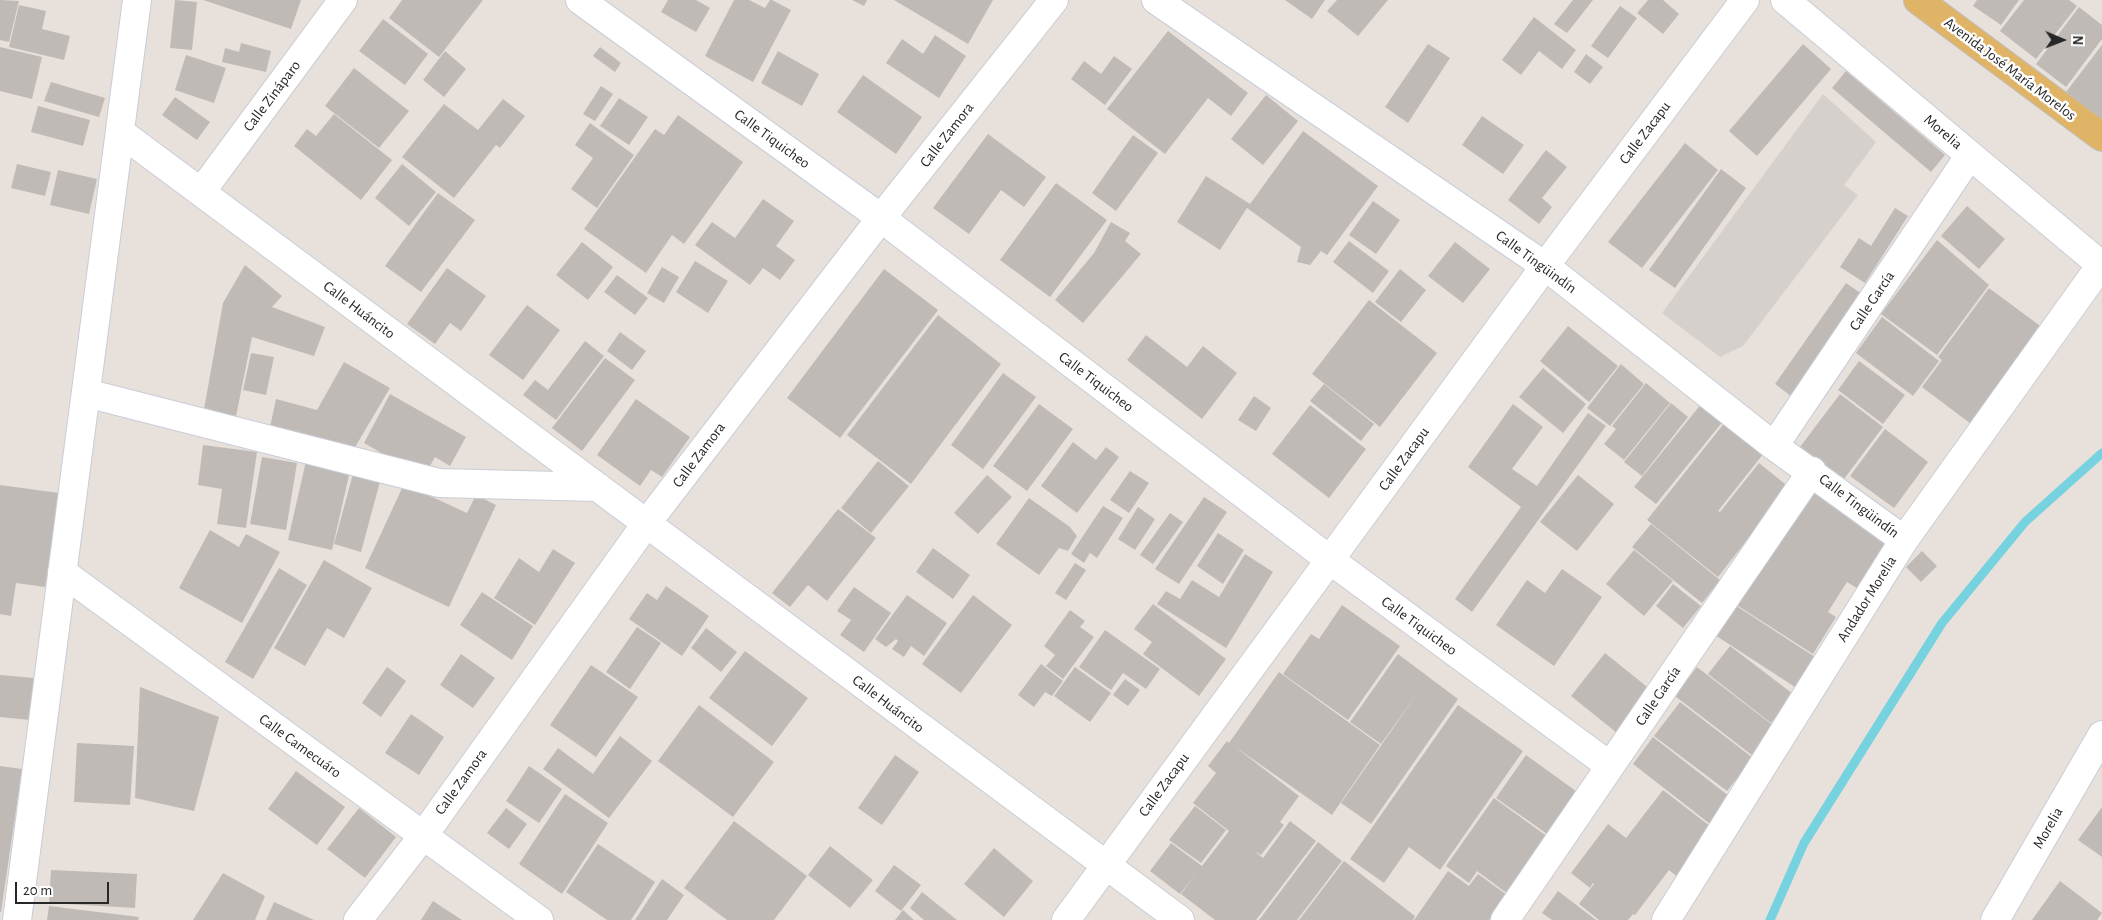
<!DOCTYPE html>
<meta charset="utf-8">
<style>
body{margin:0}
#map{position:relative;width:2102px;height:920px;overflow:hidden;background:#e8e0da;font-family:"Alegreya Sans",sans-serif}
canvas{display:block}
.north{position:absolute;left:2037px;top:15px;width:50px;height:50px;-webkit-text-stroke:4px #fff;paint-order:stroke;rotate:91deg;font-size:14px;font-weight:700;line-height:20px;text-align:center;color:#272727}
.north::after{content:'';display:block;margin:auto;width:18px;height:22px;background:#272727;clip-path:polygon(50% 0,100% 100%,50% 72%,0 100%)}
.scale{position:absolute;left:15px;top:882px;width:94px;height:22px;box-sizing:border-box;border:2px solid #272727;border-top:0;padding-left:6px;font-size:15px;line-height:18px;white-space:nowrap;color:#272727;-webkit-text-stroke:4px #fff;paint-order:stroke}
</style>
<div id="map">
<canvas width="2102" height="920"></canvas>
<div class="north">N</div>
<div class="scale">20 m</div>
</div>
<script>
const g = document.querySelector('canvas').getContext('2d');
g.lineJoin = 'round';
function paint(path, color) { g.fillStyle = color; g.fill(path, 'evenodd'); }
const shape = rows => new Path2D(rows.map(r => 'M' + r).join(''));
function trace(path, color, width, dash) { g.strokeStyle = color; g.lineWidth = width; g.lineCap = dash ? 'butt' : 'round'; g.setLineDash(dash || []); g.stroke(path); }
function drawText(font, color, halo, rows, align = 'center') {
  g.font = font + ' "Alegreya Sans",sans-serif'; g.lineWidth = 5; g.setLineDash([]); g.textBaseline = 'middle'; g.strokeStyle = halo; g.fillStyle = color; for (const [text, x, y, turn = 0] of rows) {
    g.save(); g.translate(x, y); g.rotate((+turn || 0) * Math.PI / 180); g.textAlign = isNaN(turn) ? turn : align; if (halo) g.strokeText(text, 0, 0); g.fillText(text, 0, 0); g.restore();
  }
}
paint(shape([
 [1823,94,1876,142,1844,185,1858,195,1743,346,1720,357,1662,313]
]), '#d5d0cc');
trace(shape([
 [1770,920,1804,843,1942,623,2025,522,2102,453]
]), '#77d2e0', 9);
paint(shape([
 [0,0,19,1,9,42,0,40],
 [175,0,197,2,192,50,170,48],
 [203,0,301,0,291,29],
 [402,0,483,0,439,57,389,18],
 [668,0,696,0,710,8,696,32,661,12],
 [734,0,749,0,765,8,770,0,772,0,791,10,753,82,705,56],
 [852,0,867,0,864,6],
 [894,0,993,0,968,44],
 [1285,0,1325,0,1312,19],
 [1337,0,1388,0,1358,36,1327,11],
 [1573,0,1593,0,1567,33,1554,24],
 [1648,0,1663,0,1679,14,1663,34,1637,13],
 [1977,0,2019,0,2001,25,1973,6],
 [2024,0,2069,0,2077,6,2036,59,2000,31],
 [19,5,46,11,42,29,70,36,64,60,9,47],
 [1620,6,1637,18,1608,58,1591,46],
 [2079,7,2102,25,2102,39,2066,87,2036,64],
 [1534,17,1576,50,1562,69,1539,51,1521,75,1502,60],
 [383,19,428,54,405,85,359,51],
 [1168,31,1248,93,1231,116,1208,98,1165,154,1107,109],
 [935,35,966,56,939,98,886,63,902,39,923,54],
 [241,43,271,51,266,72,222,62,225,48,239,52],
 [1428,44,1450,58,1408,123,1385,107],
 [1803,44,1831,69,1757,156,1729,131],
 [2102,45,2102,119,2066,92],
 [0,47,42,57,32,99,0,91],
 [600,47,621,63,615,72,593,56],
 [445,51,466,69,444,97,423,80],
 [778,51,819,74,802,106,761,83],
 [1586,54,1603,67,1590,84,1574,72],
 [186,55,226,68,214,103,175,90],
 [1114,56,1132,69,1105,105,1071,79,1084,61,1101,74],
 [354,68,409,111,379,148,325,106],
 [1846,71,1945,155,1931,172,1832,88],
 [863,75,922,117,896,154,837,112],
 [51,82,105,98,99,117,44,101],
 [601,86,613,94,595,121,583,114],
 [1266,95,1298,121,1263,165,1231,139],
 [175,97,210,122,197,140,162,115],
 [619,98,648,117,629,145,600,126],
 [503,99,525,116,500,148,496,145,454,198,402,157,444,104,478,130],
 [38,106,90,120,83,146,31,132],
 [334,114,392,160,361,200,294,146,307,129,316,136],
 [678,115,743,162,684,244,672,235,646,273,584,229,655,129,664,135],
 [1482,116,1524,145,1503,174,1462,145],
 [590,123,634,155,597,208,571,189,593,158,575,145],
 [1303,131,1378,186,1327,255,1321,251,1310,265,1297,262,1301,247,1247,208,1220,250,1177,222,1206,176,1250,204],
 [988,134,1046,177,1024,207,1001,190,969,234,933,208],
 [1133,135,1158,153,1116,211,1092,193],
 [1685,143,1718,170,1642,268,1608,242],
 [1546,150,1567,167,1542,198,1552,207,1539,224,1508,200],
 [17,164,51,172,45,196,11,188],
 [402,164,436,192,409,226,375,198],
 [1721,169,1746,188,1675,288,1649,270],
 [58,170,97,179,89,214,50,205],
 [1056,183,1107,220,1050,297,1000,260],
 [438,193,475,220,421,292,385,266],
 [763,199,794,221,776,246,795,260,780,280,763,268,750,285,695,245,712,222,735,238],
 [1373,201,1400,220,1376,254,1349,235],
 [1967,206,2005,239,1979,269,1941,236],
 [1895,208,1908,216,1865,283,1840,267,1859,238,1871,246],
 [1111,222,1130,233,1125,241,1141,254,1083,323,1055,300,1094,253],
 [1937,240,1989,285,1937,355,1881,314],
 [1349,241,1389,271,1373,293,1333,262],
 [582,242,613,267,588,300,556,275],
 [1455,242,1490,269,1463,303,1428,276],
 [695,261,728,281,708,313,676,292],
 [245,265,282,296,272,307,325,327,314,356,252,337,236,416,204,409,223,303],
 [662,267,679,277,664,303,647,293],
 [447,268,486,296,461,331,450,323,435,344,407,324],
 [884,269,938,310,840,438,787,398],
 [1400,269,1426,290,1401,322,1375,302],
 [617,275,648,298,635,315,604,292],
 [1846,283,1862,294,1791,396,1775,384],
 [1989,288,2047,331,1975,427,1922,387,1942,360,1938,357],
 [1369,300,1437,353,1380,427,1312,374],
 [527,305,560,330,523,380,489,355],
 [938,315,1001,364,911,484,847,435],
 [1882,317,1939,361,1913,396,1856,353],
 [1568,326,1618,366,1589,402,1540,361],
 [620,332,646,351,632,370,607,351],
 [1146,335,1187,367,1203,346,1237,373,1202,419,1127,360],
 [585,341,604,356,556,420,523,395,535,380,548,390],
 [251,353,274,357,266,395,243,390],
 [605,358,635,380,582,451,552,428],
 [1859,361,1905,395,1883,424,1838,390],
 [344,362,390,388,351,454,269,432,276,399,317,410],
 [1621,364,1644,384,1610,426,1587,408],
 [1543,368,1586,404,1563,433,1519,397],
 [1003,373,1036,397,983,469,951,445],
 [1646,383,1670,403,1624,460,1604,444,1616,429,1612,426],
 [1324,384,1374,424,1361,441,1310,401],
 [390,394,466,437,450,466,435,457,424,477,364,443],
 [1840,394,1883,427,1844,479,1800,447],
 [1254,396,1271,408,1256,431,1238,420],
 [636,399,690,437,662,477,651,470,640,486,597,455],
 [1671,403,1688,417,1642,476,1624,462],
 [1702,403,1724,420,1656,504,1634,487],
 [1039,404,1073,429,1027,491,993,466],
 [1513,404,1543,427,1512,469,1537,486,1588,413,1606,426,1472,612,1455,599,1521,507,1468,467],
 [1310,405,1366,449,1329,498,1272,454],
 [1726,421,1764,453,1718,511,1720,512,1759,463,1795,492,1756,541,1750,536,1718,577,1647,520],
 [1885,429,1928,462,1894,508,1850,476],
 [1073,442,1096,460,1106,447,1119,457,1077,513,1041,486],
 [203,445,257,452,246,528,217,524,222,489,198,485],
 [262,457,297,463,286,530,250,524],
 [306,461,350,471,332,550,288,540],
 [878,461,909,486,871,533,841,508],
 [354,470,381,478,361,552,334,544],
 [1130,471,1149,483,1129,513,1110,500],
 [987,475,1012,497,978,534,954,513],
 [1578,475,1614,504,1577,551,1540,522],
 [404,484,467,513,476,495,496,505,449,607,365,568],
 [0,485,59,493,45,587,16,583,11,616,0,614],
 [1809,489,1890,542,1860,590,1847,582,1828,612,1836,617,1813,654,1735,604],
 [1204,497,1227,512,1179,584,1155,569],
 [1029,498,1070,527,1077,536,1068,551,1059,548,1039,575,996,544],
 [1103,506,1123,518,1097,558,1090,553,1084,563,1071,554],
 [1138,507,1155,519,1135,550,1118,539],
 [838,509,876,538,827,601,808,585,790,607,772,593],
 [1170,513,1183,522,1153,564,1140,555],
 [1651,524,1720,580,1702,603,1632,547],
 [210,530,239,547,246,534,280,552,242,623,179,588],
 [1218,533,1244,550,1223,584,1197,566],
 [933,548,970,575,953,599,916,572],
 [553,549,575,563,535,625,494,598,519,558,539,572],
 [1634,550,1673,581,1644,616,1606,584],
 [1922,551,1937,566,1921,582,1906,567],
 [1245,554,1273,572,1226,648,1157,604,1166,591,1180,599,1192,580,1219,597],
 [324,560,372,588,344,638,327,628,305,666,274,648],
 [1075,563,1086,570,1066,600,1055,593],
 [279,568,307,585,253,679,225,662],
 [1562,569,1602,597,1554,666,1496,625,1527,580,1545,593],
 [1673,584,1701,606,1683,628,1656,606],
 [666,586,709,616,682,656,629,619,647,593,657,600],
 [854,587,891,613,864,652,840,635,851,620,837,611],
 [482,592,533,626,512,660,460,625],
 [907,595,947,623,924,656,911,646,904,657,892,649,898,641,896,639,886,647,875,639],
 [973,595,1012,625,961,693,922,664],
 [1153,604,1226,659,1199,696,1143,654,1152,642,1134,629],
 [1342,605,1400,646,1348,720,1283,674,1311,634,1319,639],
 [1735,605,1818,659,1798,689,1715,635],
 [1070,610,1085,621,1080,627,1094,637,1063,679,1046,666,1055,655,1044,646],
 [637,627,661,643,630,689,606,672],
 [706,628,737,652,721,672,691,648],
 [1105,630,1160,669,1146,689,1123,673,1111,690,1079,667],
 [1730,646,1793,694,1771,723,1708,674],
 [745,651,808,698,772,746,709,698],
 [1605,653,1651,690,1617,733,1571,696],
 [461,654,495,678,473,708,440,685],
 [1398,654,1458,699,1371,824,1341,803,1419,691,1381,744,1350,722],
 [1041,664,1063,681,1052,696,1045,692,1034,707,1018,695],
 [591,665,638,697,596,757,550,725],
 [387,667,406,681,381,717,362,703],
 [1075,667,1111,693,1090,722,1054,696],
 [1697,667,1779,730,1757,759,1675,696],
 [1279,672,1380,745,1332,815,1234,746,1299,796,1280,822,1284,825,1261,855,1254,851,1263,858,1290,821,1316,841,1256,920,1215,920,1181,894,1196,874,1180,894,1150,871,1171,843,1202,866,1229,831,1193,803,1216,773,1208,766,1227,741,1229,743],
 [0,675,34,678,30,720,0,717],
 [1125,679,1140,690,1128,706,1113,695],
 [140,687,219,717,194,811,135,798],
 [1680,702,1753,758,1727,791,1654,736],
 [699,705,774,762,733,817,658,761],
 [1458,705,1523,751,1440,870,1409,847,1384,883,1350,859],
 [411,714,444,737,419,775,385,753],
 [620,736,652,761,609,818,543,769,558,748,593,774],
 [1653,737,1734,800,1714,827,1633,764],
 [77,743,134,746,130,805,74,802],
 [895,755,919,772,882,825,858,808],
 [1526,755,1580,794,1550,836,1496,798],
 [0,766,22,769,1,912,0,912],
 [529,766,562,789,539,823,506,801],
 [296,771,345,807,317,845,268,809],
 [1663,790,1715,830,1679,878,1669,870,1635,915,1633,914,1628,920,1599,920,1579,904,1594,884,1593,883,1590,888,1571,873,1608,824,1626,838],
 [565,794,608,823,562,894,519,864],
 [1494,798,1548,837,1508,894,1477,871,1469,883,1446,866],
 [1195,806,1226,830,1201,863,1169,840],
 [2102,807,2102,857,2078,840],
 [359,808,396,837,365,878,327,849],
 [506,808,527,824,509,849,487,833],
 [734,821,807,876,774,920,727,920,684,888],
 [1318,842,1342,861,1297,920,1259,920],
 [598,844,655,882,631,920,607,920,566,892],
 [830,846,873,880,850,908,808,875],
 [994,848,1033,881,1004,917,964,884],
 [1344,861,1415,916,1413,920,1299,920],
 [894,865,921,885,901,911,875,891],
 [51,870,137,874,135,908,49,903],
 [1448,871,1469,886,1478,874,1507,895,1489,920,1414,920],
 [223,873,265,896,255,920,193,920],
 [662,879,684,895,667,920,635,920],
 [2060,881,2102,913,2097,920,2032,920],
 [1558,891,1596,920,1552,920,1542,913],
 [922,892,957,920,924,920,910,908],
 [433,901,462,920,421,920],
 [274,902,314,920,266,920],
 [49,906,139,917,138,920,47,920],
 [903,910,914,920,895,920]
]), '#c0bab7');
const street = shape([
 [580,0,881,218,1330,560,1610,766],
 [1156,0,1545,266,1774,446,1904,540],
 [120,132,1180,920],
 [201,192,343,0],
 [86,393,439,483,598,487],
 [1774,446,1970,155],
 [62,572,539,920],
 [17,920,137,0],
 [358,920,423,836,646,524,881,218,1054,0],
 [1066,920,1545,266,1745,0],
 [1505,920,1812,471],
 [1666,920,1904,540,2101,265,1785,0],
 [1995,920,2102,735]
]);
const primary = shape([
 [1918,0,2102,137]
]);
trace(street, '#c8cdd7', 30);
trace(primary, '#bebebe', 30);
trace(street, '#fff', 28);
trace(primary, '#e0b467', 28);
drawText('15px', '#272727', '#fff', [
 ["Avenida José María Morelos",2010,69,37],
 ["Calle Zináparo",272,96,-53],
 ["Morelia",1943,132,40],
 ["Calle Zacapu",1645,133,-53],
 ["Calle Zamora",947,135,-52],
 ["Calle Tiquicheo",772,139,36],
 ["Calle Tingüindín",1536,262,36],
 ["Calle García",1872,301,-56],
 ["Calle Huáncito",359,310,37],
 ["Calle Tiquicheo",1096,382,37],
 ["Calle Zamora",699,455,-53],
 ["Calle Zacapu",1404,459,-54],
 ["Calle Tingüindín",1859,506,37],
 ["Andador Morelia",1867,599,-58],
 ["Calle Tiquicheo",1419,626,36],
 ["Calle García",1658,696,-56],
 ["Calle Huáncito",888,704,37],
 ["Calle Camecuáro",300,746,36],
 ["Calle Zamora",461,782,-54],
 ["Calle Zacapu",1164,785,-54],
 ["Morelia",2048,828,-60]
]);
</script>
